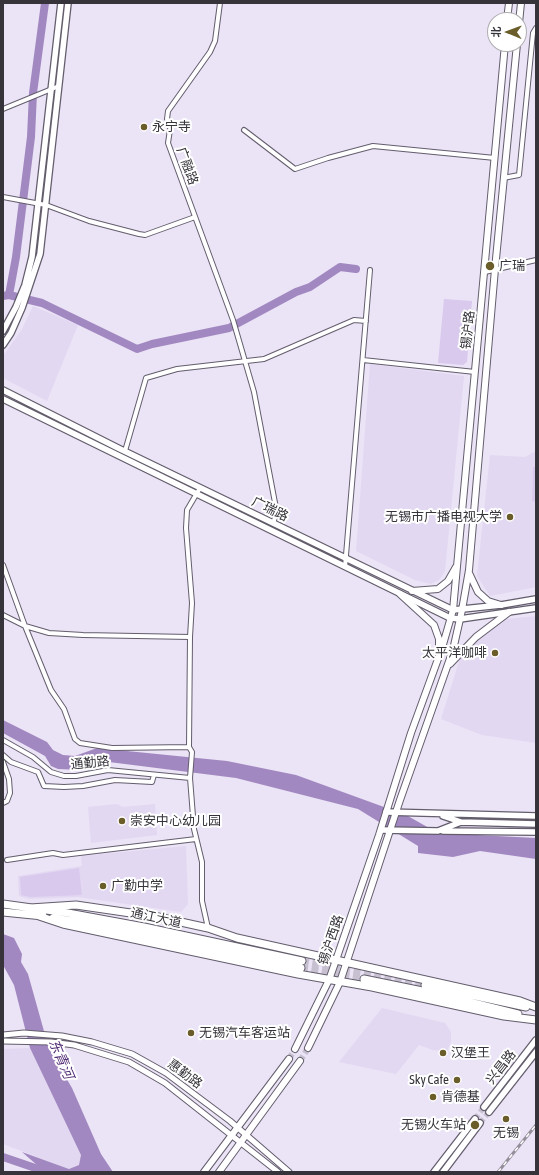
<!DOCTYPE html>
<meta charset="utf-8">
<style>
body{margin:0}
#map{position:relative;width:539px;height:1175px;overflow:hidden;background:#ebe3f6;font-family:"Asap Condensed","Noto Sans SC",sans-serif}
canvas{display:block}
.frame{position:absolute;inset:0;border:4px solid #36333a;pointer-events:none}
.north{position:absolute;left:487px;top:12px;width:40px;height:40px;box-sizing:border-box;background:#fff;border:1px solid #afadb0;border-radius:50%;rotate:271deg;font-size:11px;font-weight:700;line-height:16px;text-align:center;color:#36333a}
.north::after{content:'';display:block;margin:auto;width:14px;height:18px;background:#6a5d2a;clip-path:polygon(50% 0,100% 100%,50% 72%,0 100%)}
</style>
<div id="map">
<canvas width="539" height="1175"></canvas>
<div class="frame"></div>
<div class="north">北</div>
</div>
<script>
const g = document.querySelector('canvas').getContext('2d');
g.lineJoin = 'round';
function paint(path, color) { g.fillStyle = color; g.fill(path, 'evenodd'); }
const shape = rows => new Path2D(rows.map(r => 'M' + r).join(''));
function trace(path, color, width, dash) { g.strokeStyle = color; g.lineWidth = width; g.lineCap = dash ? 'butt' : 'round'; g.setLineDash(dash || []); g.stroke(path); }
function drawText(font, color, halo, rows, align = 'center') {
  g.font = font + ' "Asap Condensed","Noto Sans SC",sans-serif'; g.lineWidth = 4; g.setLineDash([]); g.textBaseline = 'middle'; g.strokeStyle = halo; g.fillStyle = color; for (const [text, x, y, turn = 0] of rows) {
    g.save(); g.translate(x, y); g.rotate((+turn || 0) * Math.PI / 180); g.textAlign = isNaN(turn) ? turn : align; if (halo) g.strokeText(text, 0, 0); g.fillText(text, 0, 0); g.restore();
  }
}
paint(shape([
 [33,306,78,325,47,401,3,378,3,356,22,329],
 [370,364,464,376,445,571,439,580,431,584,415,580,356,551],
 [536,451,536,587,490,596,477,576,490,455,525,457],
 [536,616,536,743,482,735,441,719,461,655,495,624,507,619],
 [117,804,123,807,155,804,157,835,91,843,88,807],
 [186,846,188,904,181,912,78,897,29,899,19,896,18,876,82,866,81,856],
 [382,1008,445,1023,451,1032,451,1042,447,1051,433,1050,419,1045,396,1074,339,1062],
 [30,1048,82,1155,79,1165,69,1169,3,1144,3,1049]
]), '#e3d8f2');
paint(shape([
 [444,299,472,301,467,362,463,365,438,363],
 [533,467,536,467,536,502,532,501],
 [79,868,82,895,30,897,21,895,20,877]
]), '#d8c9ed');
paint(shape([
 [3,720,47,742,53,750,63,755,75,756,97,748,227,761,296,775,406,815,438,833,536,838,536,859,480,851,453,857,418,853,418,846,358,809,236,778,109,762,80,770,58,769,51,766,45,756,3,733],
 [3,934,14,938,22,954,21,962,28,974,49,1049,72,1088,101,1154,113,1172,45,1172,22,1152,69,1169,79,1165,81,1155,30,1048,14,985,3,965]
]), '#a288c0');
trace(shape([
 [9,295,16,257,31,137,33,93,45,3],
 [3,296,9,295,42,303,137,349,152,344,229,328,296,292,310,287,340,267,356,269],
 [3,1157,47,1172]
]), '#a288c0', 8);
trace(shape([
 [475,1119,484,1107],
 [480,1123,489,1112]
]), '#c7c0d0', 5.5, [5.5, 3]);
trace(shape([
 [289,1059,295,1049],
 [300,1061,308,1048]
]), '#c7c0d0', 6, [6, 3]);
trace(shape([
 [302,961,425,985],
 [301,968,364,979]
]), '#c7c0d0', 7, [7, 3.5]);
const minor = shape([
 [220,3,215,41,210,52,168,111,167,119,171,123,168,143,233,320,254,392,276,508,276,515,273,523],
 [3,109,59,86],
 [244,130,295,169,328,158,373,146,495,158],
 [503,178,519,175,533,33,536,28],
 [3,197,46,205,89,221,139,234,145,235,195,217],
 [485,272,536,260],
 [363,360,475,372],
 [125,451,146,378,177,369,264,359,354,320,366,321],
 [200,488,187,510,186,528,192,603,190,637,189,747,192,752,190,778,194,829,202,862,202,901,208,928],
 [3,565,25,626,51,690,64,709,75,739,80,743,112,748,189,747],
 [345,567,370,270],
 [3,615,25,626,49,633,83,635,190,637],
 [3,740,33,757,51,772,64,776,76,776,108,770,190,778],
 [3,755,11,762,38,772,44,786,64,787,83,786,115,780,152,782,154,775],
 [3,762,9,779,10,793,7,801,3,803],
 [7,860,53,853,63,855,196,839]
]);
const tertiary = shape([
 [3,1035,24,1033,62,1036,92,1042,132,1054,166,1073,230,1121,289,1172],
 [3,1041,51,1042,74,1045,129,1062,165,1083,278,1172]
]);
const secondary = shape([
 [3,331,16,307,25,285,32,257,61,3],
 [3,345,11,333,22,308,40,254,68,3],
 [3,390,118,448,453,610,501,605,536,599],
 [3,399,450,618,460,619,536,608],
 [386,812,536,816],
 [461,822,536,824],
 [381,830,438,831,461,822,443,816],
 [443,831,536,832],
 [484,1107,536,1040],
 [489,1112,536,1052],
 [434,1172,475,1119],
 [443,1172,480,1123]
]);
const primary = shape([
 [507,20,509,3],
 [519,23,521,3],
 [469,573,478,592,488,601,501,605],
 [412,591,438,589,448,581,456,567],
 [400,594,434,625,439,639,439,650],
 [450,664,476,637,509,612],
 [308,1048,340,982,400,800,453,650,462,610,469,570,495,269,517,44],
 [295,1049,329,980,336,960,379,835,411,733,442,648,453,610,505,44],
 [204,1172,289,1059],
 [219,1172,300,1061]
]);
const trunk = shape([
 [3,904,68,913,144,927,302,961],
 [30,908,76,905,158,917,208,928,237,938,520,1001,536,1007],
 [3,912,43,916],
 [39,916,63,924,298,974,372,987,504,1016,536,1020],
 [53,918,111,927,301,968],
 [364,979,437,994,518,1014],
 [425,985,526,1007]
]);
trace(minor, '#635d6c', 6);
trace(tertiary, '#635d6c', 7);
trace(secondary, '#635d6c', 8);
trace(primary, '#635d6c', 8);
trace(trunk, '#635d6c', 9);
trace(minor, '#fff', 4);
trace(tertiary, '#fff', 5);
trace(secondary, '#fff', 5.5);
trace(primary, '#fff', 6);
trace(trunk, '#fff', 7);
const rail = shape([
 [498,1172,536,1125]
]);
trace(rail, '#948e9b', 3);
trace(rail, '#fff', 1.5, [4.5]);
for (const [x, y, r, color] of [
 [144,127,4,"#6a5d2a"],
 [490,266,5,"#6a5d2a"],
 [510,517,4,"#6a5d2a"],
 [495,653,4,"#6a5d2a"],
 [122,821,4,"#6a5d2a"],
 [103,886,4,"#6a5d2a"],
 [191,1033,4,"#6a5d2a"],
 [443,1053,4,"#6a5d2a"],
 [457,1080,4,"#6a5d2a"],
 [433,1097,4,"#6a5d2a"],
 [506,1119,4,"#6a5d2a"],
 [475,1125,5,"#6a5d2a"]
]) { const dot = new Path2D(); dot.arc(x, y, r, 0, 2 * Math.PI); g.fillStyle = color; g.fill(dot); trace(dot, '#fff', 1.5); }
drawText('13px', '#36333a', '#fff', [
 ["永宁寺",152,127],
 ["广瑞",499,266],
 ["无锡市广播电视大学",502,517,"right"],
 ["太平洋咖啡",487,653,"right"],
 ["崇安中心幼儿园",130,821],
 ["广勤中学",111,886],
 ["无锡汽车客运站",199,1033],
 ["汉堡王",451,1053],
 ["Sky Cafe",449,1080,"right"],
 ["肯德基",441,1097],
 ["无锡火车站",466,1125,"right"],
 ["无锡",506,1133,"center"]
], 'left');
drawText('13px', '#36333a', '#fff', [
 ["广融路",187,166,70],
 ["锡沪路",468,330,-84],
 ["广瑞路",270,509,26],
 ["通勤路",90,763,-6],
 ["通江大道",156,918,12],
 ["锡沪西路",331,940,-71],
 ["兴昌路",501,1067,-52],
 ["惠勤路",185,1074,36]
]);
drawText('italic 14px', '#573479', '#fff', [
 ["东青河",61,1059,67]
]);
</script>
